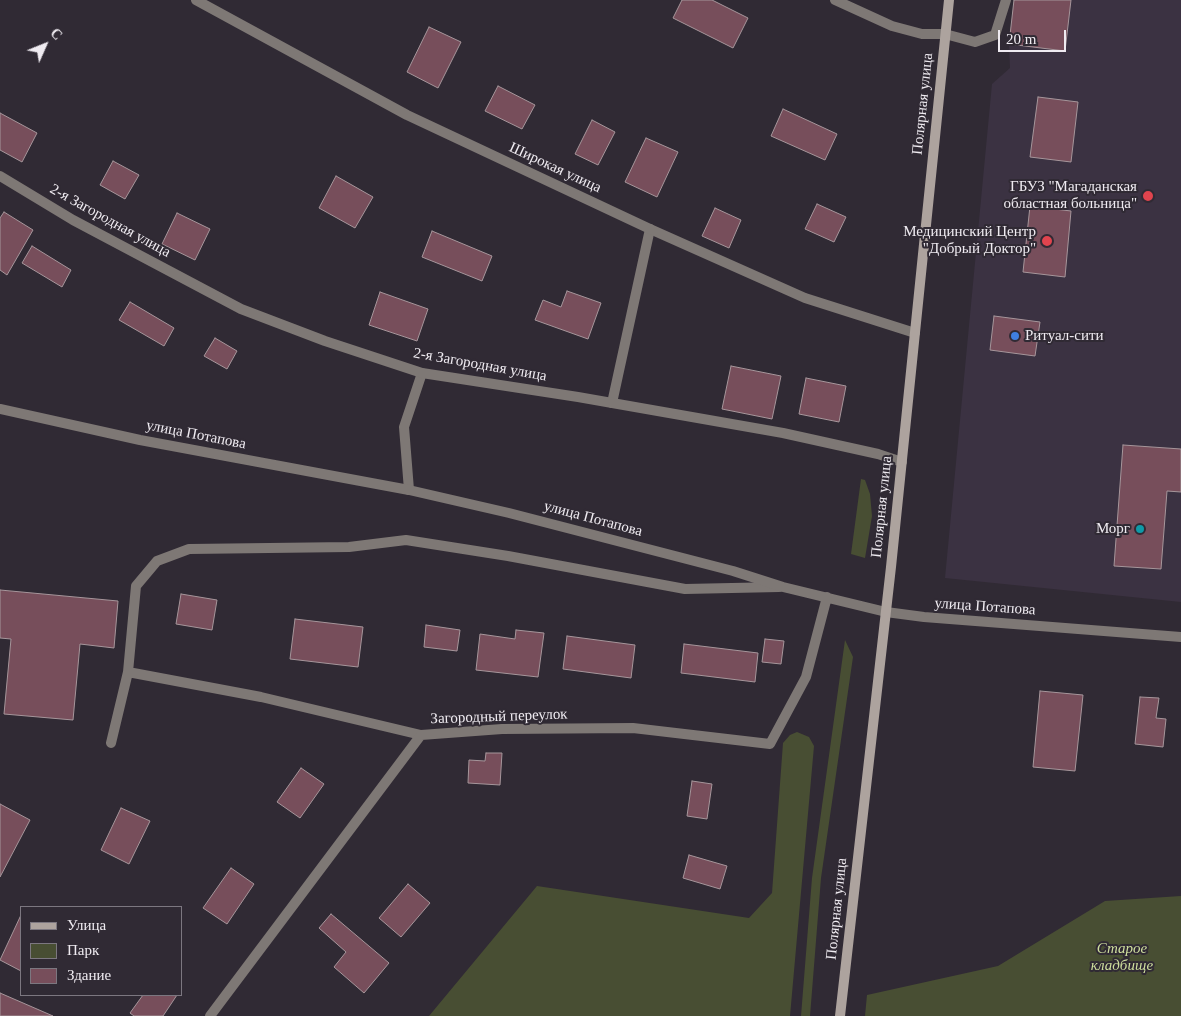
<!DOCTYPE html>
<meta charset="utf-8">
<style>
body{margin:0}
#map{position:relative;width:1181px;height:1016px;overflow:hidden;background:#302a34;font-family:Georgia,serif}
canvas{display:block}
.legend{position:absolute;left:20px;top:906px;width:162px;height:90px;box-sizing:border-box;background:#302a34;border:1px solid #7c7780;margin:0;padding:6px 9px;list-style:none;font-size:15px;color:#efebf1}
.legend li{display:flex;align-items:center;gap:10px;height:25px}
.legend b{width:25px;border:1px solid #7c7780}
.north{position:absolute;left:20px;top:20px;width:50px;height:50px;-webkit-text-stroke:4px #302a34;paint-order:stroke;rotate:46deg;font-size:14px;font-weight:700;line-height:20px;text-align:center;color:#efebf1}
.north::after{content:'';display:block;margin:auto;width:18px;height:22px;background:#efebf1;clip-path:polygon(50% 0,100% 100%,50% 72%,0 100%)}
.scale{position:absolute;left:998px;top:30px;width:68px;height:22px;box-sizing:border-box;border:2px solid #efebf1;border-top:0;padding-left:6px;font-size:15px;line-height:18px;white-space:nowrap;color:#efebf1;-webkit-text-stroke:4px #302a34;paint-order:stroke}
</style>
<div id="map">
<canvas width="1181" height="1016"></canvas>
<ul class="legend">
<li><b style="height:6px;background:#ada39e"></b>Улица</li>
<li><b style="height:14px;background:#484e33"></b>Парк</li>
<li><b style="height:14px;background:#774e5b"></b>Здание</li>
</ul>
<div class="north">С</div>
<div class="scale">20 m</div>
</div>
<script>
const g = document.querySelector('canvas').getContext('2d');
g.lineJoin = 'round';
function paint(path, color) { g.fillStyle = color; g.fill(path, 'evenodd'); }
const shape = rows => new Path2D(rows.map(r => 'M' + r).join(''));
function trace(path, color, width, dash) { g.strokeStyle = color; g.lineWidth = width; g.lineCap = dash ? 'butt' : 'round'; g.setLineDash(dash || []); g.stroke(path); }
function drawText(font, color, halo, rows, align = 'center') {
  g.font = font + ' Georgia,serif'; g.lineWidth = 4; g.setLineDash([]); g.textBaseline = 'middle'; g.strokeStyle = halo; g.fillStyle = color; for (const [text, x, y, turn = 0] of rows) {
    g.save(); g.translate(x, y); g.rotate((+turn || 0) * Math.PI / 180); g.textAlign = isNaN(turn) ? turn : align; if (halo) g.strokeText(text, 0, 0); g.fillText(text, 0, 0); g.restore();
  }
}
paint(shape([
 [1014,0,1181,0,1181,602,945,578,992,84,1010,68,1009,44]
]), '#3b3242');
paint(shape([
 [861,479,865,480,870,494,872,516,865,558,851,554],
 [845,640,853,657,821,878,810,1016,801,1016,812,878],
 [797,732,809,737,814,746,790,1016,429,1016,537,886,749,918,772,893,783,743,790,735],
 [1181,896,1181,1016,865,1016,867,995,998,966,1105,901]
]), '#484e33');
const building = shape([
 [682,0,712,0,748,18,733,48,673,18,682,0],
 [1014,0,1071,0,1065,51,1009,44,1014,0],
 [429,27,461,42,438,88,407,72,429,27],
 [498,86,535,105,522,129,485,111,498,86],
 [1038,97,1078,102,1071,162,1030,157,1038,97],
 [783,109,837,134,825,160,771,136,783,109],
 [0,113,37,133,22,162,0,150,0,113],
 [592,120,615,132,598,165,575,154,592,120],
 [646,138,678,152,657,197,625,182,646,138],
 [113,161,139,175,125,199,100,185,113,161],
 [336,176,373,197,355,228,319,208,336,176],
 [817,204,846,217,834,242,805,229,817,204],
 [1030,206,1071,211,1065,277,1023,272,1030,206],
 [715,208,741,220,729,248,702,236,715,208],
 [4,212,33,230,7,275,0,270,0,218,4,212],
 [177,213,210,229,195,260,162,244,177,213],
 [432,231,492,256,482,281,422,257,432,231],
 [32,246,71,270,62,287,22,263,32,246],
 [567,291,601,303,588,339,535,320,543,300,561,307,567,291],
 [380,292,428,309,417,341,369,325,380,292],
 [130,302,174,328,164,346,119,320,130,302],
 [994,316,1040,322,1035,356,990,350,994,316],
 [215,338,237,351,227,369,204,356,215,338],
 [731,366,781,376,772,419,722,409,731,366],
 [806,378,846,386,839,422,799,414,806,378],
 [1123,445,1181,449,1181,492,1167,491,1161,569,1114,566,1123,445],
 [0,590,118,601,114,648,80,644,73,720,4,714,11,639,0,638,0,590],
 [181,594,217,600,212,630,176,624,181,594],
 [295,619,363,627,358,667,290,659,295,619],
 [426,625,460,630,457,651,424,647,426,625],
 [516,630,544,633,538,677,476,670,480,634,515,639,516,630],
 [567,636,635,645,631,678,563,669,567,636],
 [765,639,784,641,781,664,762,662,765,639],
 [684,644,758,653,755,682,681,673,684,644],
 [1040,691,1083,695,1075,771,1033,767,1040,691],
 [1140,697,1159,698,1156,718,1166,719,1163,747,1135,744,1140,697],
 [486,753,502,753,500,785,468,783,469,760,485,761,486,753],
 [301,768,324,784,300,818,277,802,301,768],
 [692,781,712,784,707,819,687,816,692,781],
 [0,804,30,820,0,877,0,804],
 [121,808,150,821,129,864,101,850,121,808],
 [689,855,727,866,720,889,683,878,689,855],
 [231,868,254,884,227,924,203,908,231,868],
 [408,884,430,903,401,937,379,918,408,884],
 [331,914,389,963,364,993,334,967,346,952,319,928,331,914],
 [21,915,21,971,0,960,21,915],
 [0,993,53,1016,0,1016,0,993],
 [143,995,177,995,163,1016,134,1016,130,1013,143,995]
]);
paint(building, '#774e5b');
trace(building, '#a6969b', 1);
trace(shape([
 [945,34,975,42,995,35,1006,0],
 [612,403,650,229],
 [409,490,404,427,422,373],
 [128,672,261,697,421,735],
 [111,743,128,672,136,586,157,561,189,549,349,547,406,540,508,556,685,589,779,587]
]), '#7e7875', 10);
trace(shape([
 [196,0,407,115,650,229,805,298,915,333],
 [835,0,892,26,922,34,945,34],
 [0,176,73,220,241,309,325,341,422,373,578,397,783,433,878,454,902,462],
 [0,409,140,440,409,490,509,513,733,571,783,587,886,612,924,617,1181,637],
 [210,1016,421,735,502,729,633,728,770,744,806,677,827,597]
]), '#7e7875', 10);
trace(shape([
 [840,1016,891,567,949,0]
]), '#ada39e', 10);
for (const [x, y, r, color] of [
 [1148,196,6,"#e0444e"],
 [1047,241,6,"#e0444e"],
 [1015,336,5,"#3f7fe0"],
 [1140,529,5,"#0f9aa8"]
]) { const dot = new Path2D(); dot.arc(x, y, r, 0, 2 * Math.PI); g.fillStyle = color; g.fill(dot); trace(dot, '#302a34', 2); }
drawText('15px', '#efebf1', '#302a34', [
 ["Полярная улица",923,104,-84],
 ["Широкая улица",555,168,25],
 ["2-я Загородная улица",110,221,29],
 ["2-я Загородная улица",480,365,10],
 ["улица Потапова",196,435,11],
 ["Полярная улица",882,507,-84],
 ["улица Потапова",593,519,15],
 ["улица Потапова",985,607,4],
 ["Загородный переулок",499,717,-2],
 ["Полярная улица",837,909,-84]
]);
drawText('15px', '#efebf1', '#302a34', [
 ["ГБУЗ \"Магаданская",1137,187],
 ["областная больница\"",1137,204],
 ["Медицинский Центр",1036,232],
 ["\"Добрый Доктор\"",1036,249],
 ["Ритуал-сити",1025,336,"left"],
 ["Морг",1130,529]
], 'right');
drawText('italic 15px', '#cfdf9e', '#302a34', [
 ["Старое",1122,949],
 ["кладбище",1122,966]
]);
</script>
